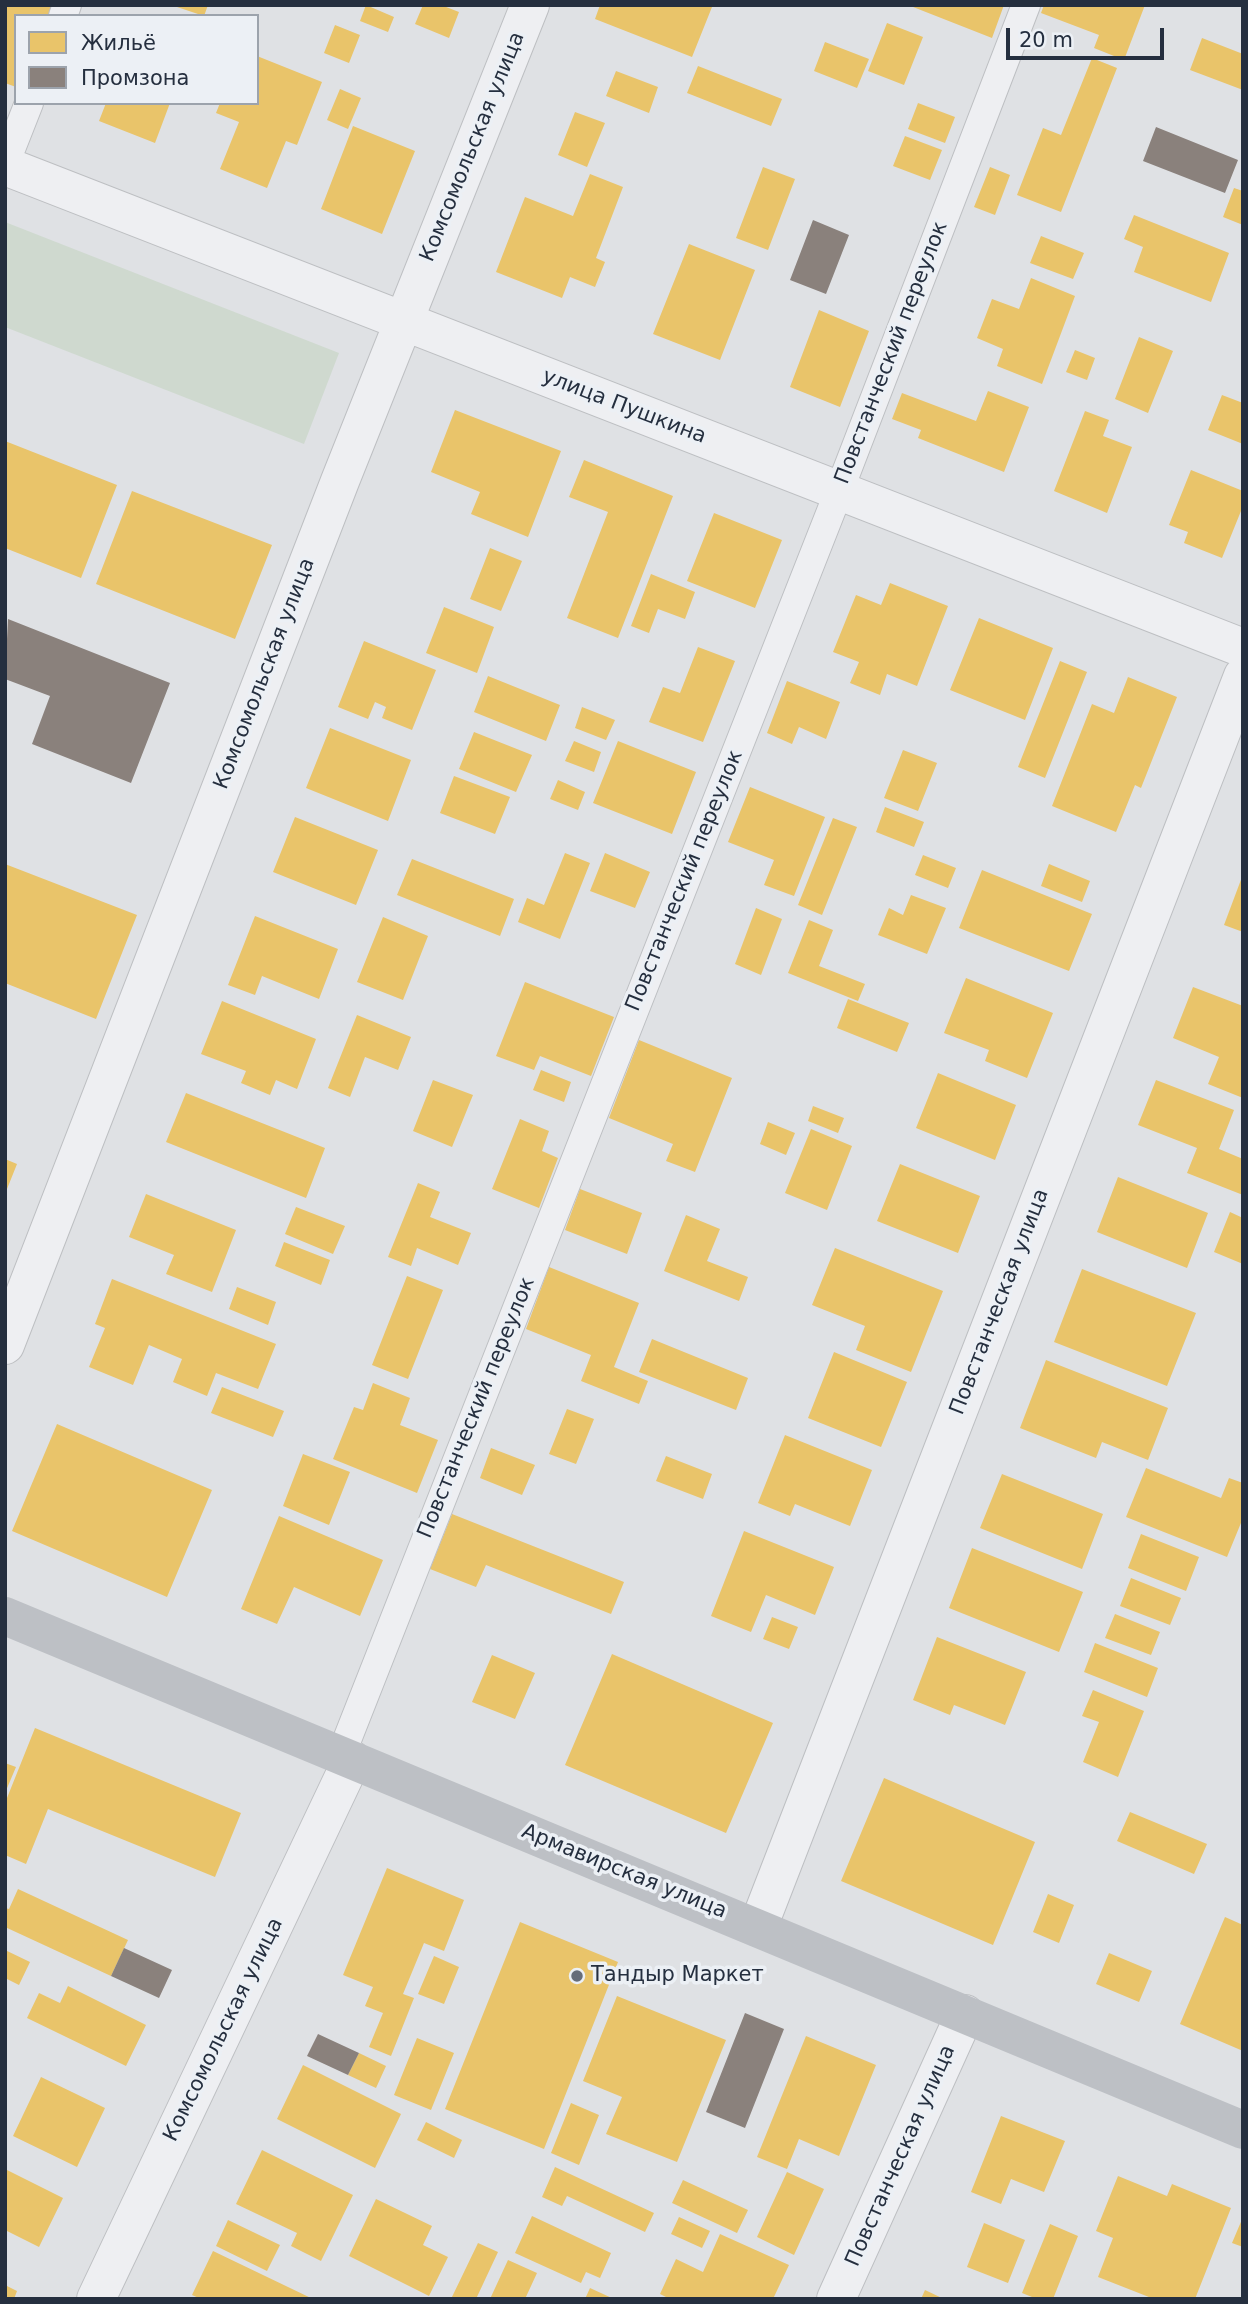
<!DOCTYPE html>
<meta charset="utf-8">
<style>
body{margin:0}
#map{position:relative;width:1248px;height:2304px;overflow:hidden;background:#dfe1e4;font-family:"DejaVu Sans",sans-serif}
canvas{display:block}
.frame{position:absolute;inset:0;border:7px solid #252f3f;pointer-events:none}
.legend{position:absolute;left:14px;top:14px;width:245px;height:91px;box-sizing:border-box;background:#ecf0f5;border:2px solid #9ca3ac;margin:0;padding:9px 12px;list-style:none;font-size:21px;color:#252f3f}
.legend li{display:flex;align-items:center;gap:14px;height:35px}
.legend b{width:35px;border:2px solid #9ca3ac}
.scale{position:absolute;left:1006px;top:28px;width:158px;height:32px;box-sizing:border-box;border:4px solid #252f3f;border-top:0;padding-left:9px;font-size:21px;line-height:24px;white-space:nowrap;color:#252f3f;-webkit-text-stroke:5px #ecf0f5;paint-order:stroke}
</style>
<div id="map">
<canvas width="1248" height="2304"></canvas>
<div class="frame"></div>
<ul class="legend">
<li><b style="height:19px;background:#e9c46a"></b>Жильё</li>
<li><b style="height:19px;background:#8a817c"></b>Промзона</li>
</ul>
<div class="scale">20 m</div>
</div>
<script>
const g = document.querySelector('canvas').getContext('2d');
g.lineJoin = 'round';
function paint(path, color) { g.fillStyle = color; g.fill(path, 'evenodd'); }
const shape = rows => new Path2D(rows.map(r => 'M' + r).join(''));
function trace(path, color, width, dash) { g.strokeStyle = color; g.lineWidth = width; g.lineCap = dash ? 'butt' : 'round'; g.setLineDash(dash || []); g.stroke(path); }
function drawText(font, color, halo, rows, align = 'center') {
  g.font = font + ' "DejaVu Sans",sans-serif'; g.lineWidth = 7; g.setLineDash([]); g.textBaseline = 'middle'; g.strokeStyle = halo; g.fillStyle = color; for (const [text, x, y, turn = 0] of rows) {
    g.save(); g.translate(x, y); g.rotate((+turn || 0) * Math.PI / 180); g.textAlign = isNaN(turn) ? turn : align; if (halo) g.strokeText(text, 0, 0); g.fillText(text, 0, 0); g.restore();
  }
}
paint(shape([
 [5,222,339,353,304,444,5,327]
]), '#cfd9cf');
paint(shape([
 [5,5,53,5,49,16,16,16,16,87,5,83],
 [171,5,208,5,204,16],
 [366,5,394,17,388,32,360,21],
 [423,5,441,5,459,12,449,38,415,24],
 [600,5,707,5,712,7,692,57,595,19],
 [908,5,1004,5,992,38],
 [1044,5,1145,5,1124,60,1094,48,1099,35,1041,13],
 [887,23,923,37,904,85,868,71],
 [335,25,360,35,349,63,324,53],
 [1202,38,1243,54,1243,90,1190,70],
 [825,42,869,59,857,88,814,71],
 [257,56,322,82,297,145,286,141,267,188,220,169,239,122,216,113,220,103,257,103],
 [1092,58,1117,68,1061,212,1017,195,1043,128,1061,135],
 [698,66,782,99,771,126,687,93],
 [616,71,658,87,649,113,606,96],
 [340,89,361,98,348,129,327,120],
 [106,103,170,103,155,143,99,121],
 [918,103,955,117,945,143,908,129],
 [575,112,605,123,587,167,558,155],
 [353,126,415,151,382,234,321,209],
 [905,136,942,150,930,180,893,166],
 [763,167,795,179,768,250,736,238],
 [990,167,1010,175,995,215,974,207],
 [590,174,623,187,596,258,605,262,595,287,570,277,562,298,496,272,525,197,573,216],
 [1234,188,1243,191,1243,225,1223,217],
 [1134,215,1229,253,1211,302,1134,272,1143,247,1124,239],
 [1041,236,1084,253,1073,279,1030,263],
 [689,244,755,270,720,360,653,334],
 [1031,278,1075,296,1042,384,997,366,1003,349,977,338,992,299,1019,309],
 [819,310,869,331,840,407,790,387],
 [1139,337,1173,351,1148,413,1115,399],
 [1075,350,1095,358,1087,380,1066,372],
 [988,391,1029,407,1004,472,918,438,921,430,892,419,902,393,976,421],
 [1222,395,1243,403,1243,444,1208,430],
 [455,410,561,451,528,537,471,514,480,492,431,472],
 [1085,411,1109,420,1103,436,1132,447,1107,513,1054,491],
 [5,441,117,485,81,578,5,548],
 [584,460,673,496,618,638,567,618,608,512,569,497],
 [1191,470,1243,491,1243,506,1222,558,1184,543,1188,532,1169,525],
 [132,491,272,545,235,639,96,584],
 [714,513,782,540,755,608,687,581],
 [490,548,522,561,501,611,470,599],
 [651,574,695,592,685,619,658,609,649,633,631,626],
 [890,583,948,606,917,686,887,674,880,695,850,683,859,662,833,652,856,595,881,605],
 [444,607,494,627,477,673,426,653],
 [979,618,1053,648,1025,720,950,690],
 [364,641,436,670,412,730,382,718,386,707,375,702,368,719,338,707],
 [698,647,735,661,703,742,649,722,663,687,680,693],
 [1060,661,1087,672,1045,778,1018,767],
 [488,676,560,705,546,741,474,712],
 [1128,677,1177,697,1141,788,1135,785,1116,832,1052,806,1092,704,1114,713],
 [787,681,840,702,826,739,799,727,792,744,767,733],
 [582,707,615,720,606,740,575,728],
 [330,728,411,760,388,821,306,788],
 [474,732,532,755,516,792,459,769],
 [574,741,601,752,594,772,565,761],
 [618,741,696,772,672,834,593,803],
 [903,750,937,763,918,811,884,798],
 [454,776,510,797,495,834,440,813],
 [558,780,585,792,578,810,550,799],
 [750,787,825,817,794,896,764,885,774,860,728,842],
 [885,807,924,822,914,847,876,832],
 [295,817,378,850,356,905,273,872],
 [833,818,857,827,822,915,798,905],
 [565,853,590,863,560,939,518,922,527,898,544,905],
 [605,853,650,872,635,908,590,891],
 [923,855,956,868,948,888,915,875],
 [412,859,514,899,500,936,397,895],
 [5,864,137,915,96,1019,5,983],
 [1049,864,1090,881,1082,902,1041,886],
 [982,870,1092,914,1069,971,959,928],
 [1242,877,1243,877,1243,932,1224,925],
 [911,895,946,908,927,954,878,935,889,908,903,915],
 [756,908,782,919,761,975,735,964],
 [255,916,338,949,319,999,262,976,255,995,228,985],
 [383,917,428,936,403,1000,357,982],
 [809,920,833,930,819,966,865,984,858,1001,788,973],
 [966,978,1053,1013,1027,1078,985,1061,989,1050,944,1033],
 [525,982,614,1017,591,1076,540,1056,534,1070,496,1056],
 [1193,987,1243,1006,1243,1098,1208,1084,1219,1057,1173,1038],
 [848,999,909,1023,897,1052,837,1028],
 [222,1001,316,1039,297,1089,276,1080,270,1095,241,1083,246,1071,201,1054],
 [357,1015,411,1037,398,1070,365,1057,350,1097,328,1088],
 [639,1040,732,1078,695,1172,666,1161,673,1144,609,1118],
 [541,1070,571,1082,564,1102,533,1090],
 [938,1073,1016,1105,995,1160,916,1128],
 [433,1080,473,1095,452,1147,413,1131],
 [1156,1080,1234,1110,1219,1149,1243,1159,1243,1195,1187,1173,1197,1148,1138,1125],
 [186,1093,325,1148,306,1198,166,1142],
 [813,1106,844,1118,838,1133,808,1121],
 [520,1119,549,1131,542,1151,558,1158,539,1208,492,1189],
 [768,1122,795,1133,786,1155,760,1144],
 [811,1129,852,1146,827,1210,785,1193],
 [5,1159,17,1164,5,1194],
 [900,1164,980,1196,958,1253,877,1221],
 [1118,1177,1208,1213,1187,1268,1097,1232],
 [418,1183,440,1192,430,1217,471,1233,458,1265,417,1248,411,1266,388,1257],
 [580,1189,642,1213,627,1254,565,1230],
 [146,1194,236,1230,212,1292,166,1274,174,1255,129,1237],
 [296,1207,345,1226,333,1254,285,1234],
 [1230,1212,1243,1218,1243,1264,1214,1252],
 [686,1215,720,1229,707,1261,748,1277,739,1301,664,1271],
 [284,1242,330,1260,321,1285,275,1266],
 [835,1248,943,1291,911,1372,856,1350,865,1326,812,1305],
 [549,1267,639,1303,614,1367,648,1381,639,1404,581,1381,591,1355,526,1329],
 [1082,1269,1196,1313,1167,1386,1054,1342],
 [407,1276,443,1290,408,1379,372,1365],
 [112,1279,276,1344,258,1389,216,1373,207,1396,173,1382,182,1359,149,1345,133,1385,89,1367,105,1328,95,1324],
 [237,1287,276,1302,268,1325,229,1309],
 [652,1339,748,1378,736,1410,639,1372],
 [834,1352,907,1382,881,1447,808,1418],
 [1046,1360,1168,1408,1148,1460,1102,1442,1096,1458,1020,1428],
 [373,1383,410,1398,400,1425,438,1440,417,1493,333,1459,354,1407,363,1410],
 [222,1387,284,1411,273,1437,211,1413],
 [567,1409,594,1419,576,1464,549,1454],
 [57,1424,212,1490,167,1597,12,1531],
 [785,1435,872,1470,850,1526,795,1504,790,1516,758,1503],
 [491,1448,535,1465,522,1495,480,1478],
 [303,1454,350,1472,329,1525,283,1506],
 [666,1456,712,1474,703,1499,656,1481],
 [1146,1468,1221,1498,1229,1478,1243,1483,1243,1518,1227,1557,1126,1517],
 [1002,1474,1103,1514,1082,1569,980,1528],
 [452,1514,624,1582,611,1614,486,1565,476,1587,430,1569],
 [279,1516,383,1560,360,1616,294,1587,277,1624,241,1609],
 [744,1531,834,1567,815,1615,766,1595,751,1632,711,1616],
 [1141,1534,1199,1557,1186,1591,1128,1568],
 [972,1548,1083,1592,1059,1652,949,1608],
 [1131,1578,1181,1598,1170,1625,1120,1606],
 [1115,1614,1160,1632,1151,1655,1105,1638],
 [772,1617,798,1627,789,1649,763,1639],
 [937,1637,1026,1672,1005,1725,954,1705,950,1715,913,1700],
 [1095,1643,1158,1668,1147,1697,1084,1672],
 [612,1654,773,1723,726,1833,565,1765],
 [492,1655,535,1673,515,1719,472,1702],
 [1093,1690,1144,1711,1118,1777,1083,1762,1099,1722,1082,1716],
 [35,1728,241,1813,215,1877,48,1809,26,1864,5,1855,5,1803],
 [5,1763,16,1767,5,1793],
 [884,1778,1035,1842,993,1945,841,1881],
 [1130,1812,1207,1844,1194,1874,1117,1841],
 [387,1868,464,1900,444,1951,424,1943,403,1994,414,1998,391,2056,369,2047,383,2013,365,2006,373,1987,343,1975],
 [18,1889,128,1940,111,1976,5,1927,5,1908,9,1909],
 [1048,1894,1074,1905,1059,1943,1033,1932],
 [1225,1917,1243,1925,1243,2051,1180,2024],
 [520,1922,618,1962,544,2149,445,2109],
 [5,1950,30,1962,19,1985,5,1978],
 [1109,1953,1152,1971,1139,2002,1096,1984],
 [434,1956,459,1967,444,2004,418,1994],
 [68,1986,146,2025,126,2066,27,2018,39,1993,60,2003],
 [617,1996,726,2040,677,2162,606,2134,622,2097,583,2081],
 [806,2036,876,2065,839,2156,799,2139,787,2169,757,2157],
 [417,2038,454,2053,431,2110,394,2095],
 [359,2053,386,2066,376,2088,348,2075],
 [303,2065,401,2114,375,2168,277,2119],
 [41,2077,105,2108,77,2167,13,2136],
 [571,2103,599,2115,579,2165,551,2153],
 [1001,2116,1065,2141,1044,2192,1011,2179,1001,2204,971,2192],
 [426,2122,462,2140,454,2158,417,2140],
 [262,2150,353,2195,321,2261,291,2246,297,2233,236,2204],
 [555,2167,654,2213,645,2232,567,2196,562,2206,542,2197],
 [5,2169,63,2198,39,2247,5,2230],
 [787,2172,824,2189,794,2255,757,2237],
 [1118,2176,1167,2196,1172,2184,1231,2208,1195,2299,1154,2299,1098,2277,1113,2238,1096,2231],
 [683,2180,748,2210,737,2233,672,2203],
 [376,2199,432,2226,423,2245,448,2257,429,2296,349,2256],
 [532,2216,611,2253,600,2278,586,2272,581,2283,515,2253],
 [679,2217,710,2231,702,2248,671,2234],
 [1243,2217,1243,2247,1232,2243],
 [228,2220,280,2245,267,2271,216,2246],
 [984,2223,1025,2240,1008,2283,967,2267],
 [1050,2224,1078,2236,1053,2299,1037,2299,1022,2293],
 [720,2234,789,2265,773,2299,670,2299,660,2294,676,2259,703,2272],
 [478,2243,498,2252,476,2299,451,2299],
 [213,2251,313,2299,201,2299,192,2295],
 [508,2260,537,2273,525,2299,490,2299],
 [5,2285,17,2291,14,2299,5,2299],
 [590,2288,614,2299,585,2299],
 [925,2290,944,2299,921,2299]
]), '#e9c46a');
paint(shape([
 [1156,127,1238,160,1225,193,1143,161],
 [813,220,849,235,826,294,790,280],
 [8,619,170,683,131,783,32,744,50,696,5,679],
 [124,1948,172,1970,159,1998,111,1976],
 [745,2013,784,2029,745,2128,706,2112],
 [318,2034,359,2053,348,2075,307,2056]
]), '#8a817c');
const lane = shape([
 [63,16,67,5],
 [5,164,29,103],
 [341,1755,839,491,1026,5]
]);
const street = shape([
 [5,166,1243,648],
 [5,1345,340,481,530,5],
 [758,1927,1243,676],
 [96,2299,352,1760],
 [836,2299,965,2014]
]);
trace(lane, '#bdbfc2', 30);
trace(street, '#bdbfc2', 40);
trace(lane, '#eeeff2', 28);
trace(street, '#eeeff2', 38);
trace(shape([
 [5,1616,1243,2130]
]), '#bdc0c5', 38);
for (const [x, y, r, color] of [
 [577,1976,7,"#666d79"]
]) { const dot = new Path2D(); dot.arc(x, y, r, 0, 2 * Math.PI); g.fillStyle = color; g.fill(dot); trace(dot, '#ecf0f5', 2.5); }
drawText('21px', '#252f3f', '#ecf0f5', [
 ["Комсомольская улица",473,147,-68],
 ["Повстанческий переулок",892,353,-69],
 ["улица Пушкина",624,407,21],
 ["Комсомольская улица",265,674,-69],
 ["Повстанческий переулок",685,881,-68],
 ["Повстанческая улица",1000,1302,-69],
 ["Повстанческий переулок",477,1408,-68],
 ["Армавирская улица",624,1872,22],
 ["Комсомольская улица",224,2030,-64],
 ["Повстанческая улица",901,2156,-66]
]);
drawText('21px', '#252f3f', '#ecf0f5', [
 ["Тандыр Маркет",591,1976]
], 'left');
</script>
